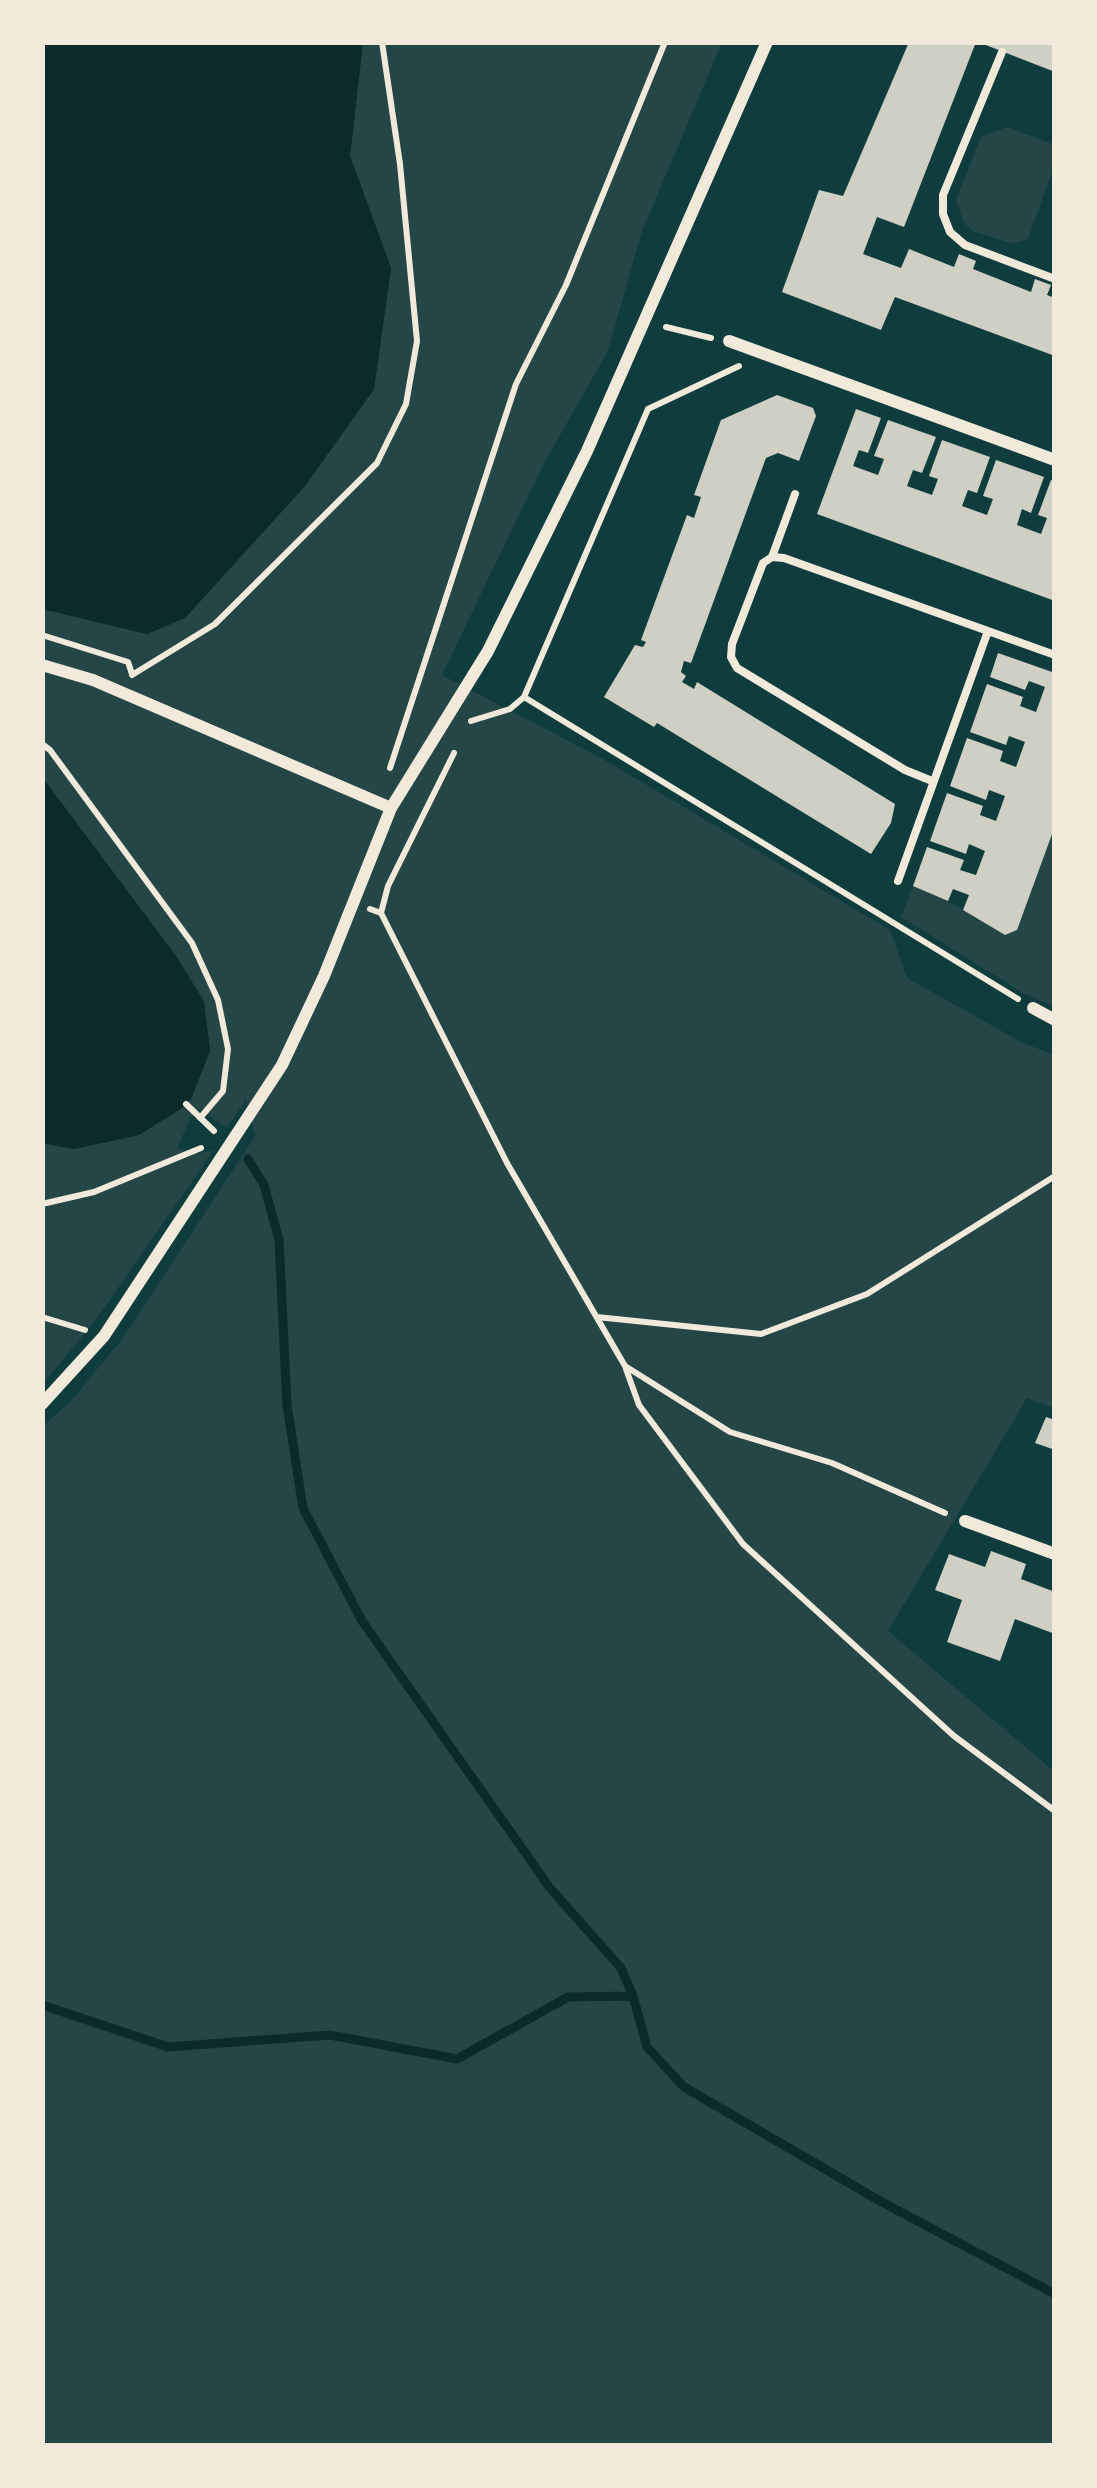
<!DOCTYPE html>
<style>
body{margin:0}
#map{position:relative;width:1097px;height:2488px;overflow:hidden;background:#0f3d3e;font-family:Lora,serif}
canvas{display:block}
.frame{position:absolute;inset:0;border:45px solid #f1e9da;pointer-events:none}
</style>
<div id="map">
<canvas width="1097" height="2488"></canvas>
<div class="frame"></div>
</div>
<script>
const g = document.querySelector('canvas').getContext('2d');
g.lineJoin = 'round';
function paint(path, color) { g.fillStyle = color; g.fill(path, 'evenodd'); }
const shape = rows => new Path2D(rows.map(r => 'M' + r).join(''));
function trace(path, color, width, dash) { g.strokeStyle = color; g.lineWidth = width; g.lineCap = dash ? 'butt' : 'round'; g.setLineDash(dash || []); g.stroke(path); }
paint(shape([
 [363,42,722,42,641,234,608,351,543,465,442,675,603,759,890,930,907,978,1023,1043,1055,1055,1055,1404,1053,1408,1027,1398,888,1631,1055,1772,1055,2446,42,2446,42,1427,70,1402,123,1338,255,1136,246,1100,227,1128,200,1109,191,1117,177,1148,195,1154,214,1150,95,1321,42,1385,42,1143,74,1149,139,1135,191,1099,210,1050,204,1001,176,956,42,777,42,609,147,634,185,618,305,486,374,389,391,268,350,156],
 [1007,127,1055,145,1055,163,1028,239,1013,244,973,231,964,223,956,200,981,137],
 [1055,826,1055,1007,1023,993,901,917,913,886,940,897,1005,935,1017,930]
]), '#244646');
paint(shape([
 [42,42,363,42,350,156,391,268,374,389,305,486,185,618,147,634,42,609],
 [42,777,176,956,204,1002,210,1051,191,1099,182,1108,139,1135,74,1149,42,1143]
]), '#0a2a2b');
trace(shape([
 [248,1159,264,1185,279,1240,287,1405,303,1508,362,1621,550,1888,621,1968,633,1996],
 [42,2005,168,2047,330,2035,457,2059,568,1997,633,1996,647,2047,684,2087,880,2201,1055,2294]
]), '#0a2a2b', 9);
paint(shape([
 [909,42,976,42,904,227,877,217,863,254,901,268,909,249,954,267,959,254,976,261,973,269,1031,292,1035,279,1051,285,1047,295,1055,298,1055,356,895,297,881,330,782,292,819,190,843,196],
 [978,42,1055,42,1055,72],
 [777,395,813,408,816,416,799,461,778,453,766,458,691,663,684,661,681,672,686,676,682,682,694,689,697,682,895,804,891,823,871,854,657,723,654,727,604,697,635,645,643,647,646,642,641,640,687,515,694,518,701,497,694,495,721,420],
 [856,409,881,418,868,453,859,450,853,466,878,475,884,459,874,456,888,420,936,437,922,473,913,470,907,486,932,495,938,479,929,476,942,440,990,457,977,493,968,490,962,506,987,515,993,499,983,496,996,460,1044,477,1031,513,1022,509,1017,525,1041,534,1047,518,1038,515,1051,480,1055,481,1055,601,817,514],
 [998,653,1055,673,1055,826,1017,930,1005,935,963,910,969,895,953,889,948,901,913,886,927,847,964,860,960,870,976,875,985,851,969,844,966,854,930,841,947,793,983,806,980,815,996,821,1005,796,989,790,986,800,950,786,967,738,1003,751,1000,761,1016,767,1025,742,1009,736,1006,745,970,732,987,684,1023,697,1020,706,1036,712,1045,687,1029,681,1025,690,990,677],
 [1046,1417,1055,1420,1055,1450,1035,1443],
 [991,1551,1026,1564,1021,1579,1055,1592,1055,1634,1015,1619,1000,1661,947,1642,962,1600,935,1590,949,1554,985,1567]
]), '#cfcfc3');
trace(shape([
 [666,327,711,338],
 [42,635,128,662,132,674],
 [132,675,215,624,377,463,406,404,417,341,400,164,382,42],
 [524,697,1018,999],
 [471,721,510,709,524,697,648,409,739,366],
 [42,744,50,750,192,943,218,1000,228,1049,223,1091,200,1118],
 [390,768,516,384,566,285,665,42],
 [370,909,381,913,507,1163,625,1366,730,1432,832,1463,945,1513],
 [381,913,388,886,454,753],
 [186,1104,214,1131],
 [42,1204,94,1192,201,1148],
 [42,1317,85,1330],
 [597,1317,761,1334,867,1294,1055,1176],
 [626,1369,639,1405,743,1544,954,1736,1055,1811]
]), '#f1e9da', 6);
trace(shape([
 [1002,52,943,195,943,214,950,232,965,245,1055,279],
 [772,557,795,494],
 [932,781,905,770,737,668,731,657,732,644,763,563,772,557,784,558,1055,655],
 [898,881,988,631]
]), '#f1e9da', 8);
trace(shape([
 [729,341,1055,460],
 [42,665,93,680,391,808],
 [1033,1008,1055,1020],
 [42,1404,104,1336,282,1065,324,976,391,808,488,651,587,451,767,42],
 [965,1521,1055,1554]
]), '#f1e9da', 12);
</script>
